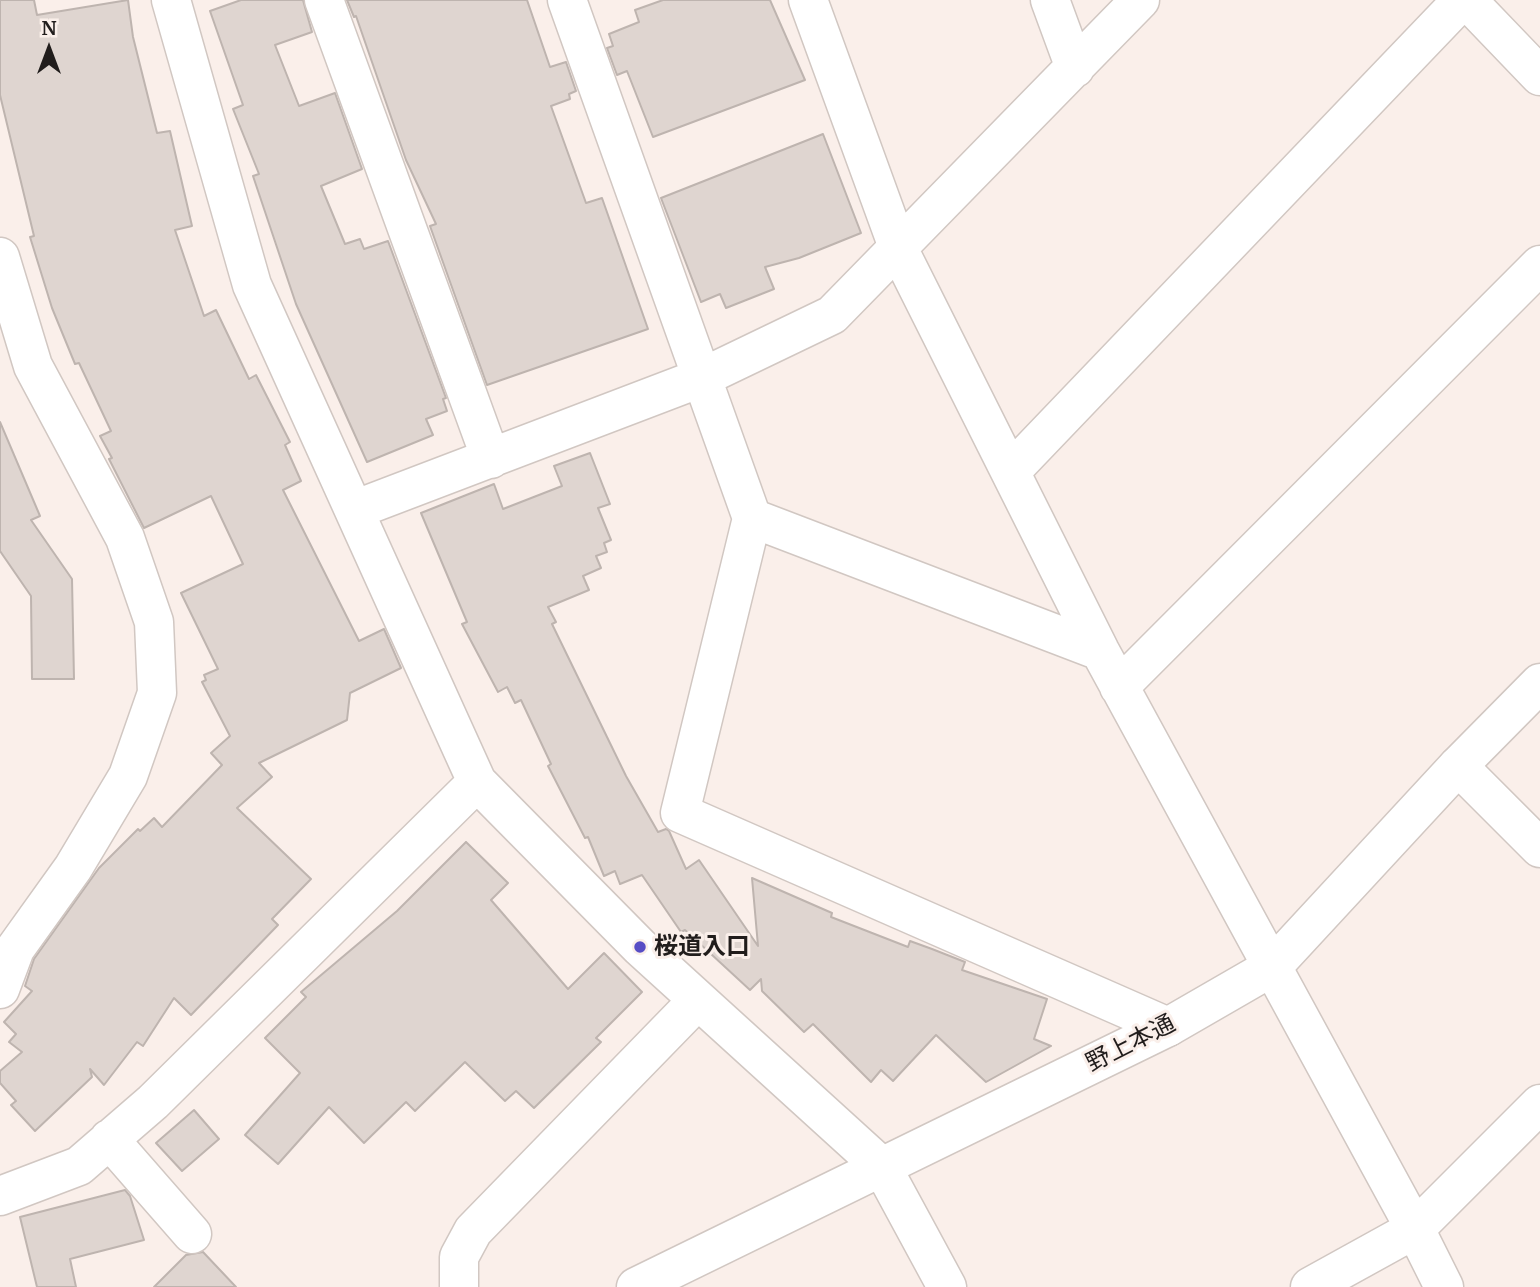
<!DOCTYPE html>
<meta charset="utf-8">
<style>
body{margin:0}
#map{position:relative;width:1540px;height:1287px;overflow:hidden;background:#faefea;font-family:Merriweather,serif}
canvas{display:block}
.north{position:absolute;left:14px;top:14px;width:70px;height:70px;-webkit-text-stroke:5px #faefea;paint-order:stroke;rotate:0deg;font-size:19px;font-weight:700;line-height:28px;text-align:center;color:#211d1c}
.north::after{content:'';display:block;margin:auto;width:24px;height:32px;background:#211d1c;clip-path:polygon(50% 0,100% 100%,50% 72%,0 100%)}
</style>
<div id="map">
<canvas width="1540" height="1287"></canvas>
<div class="north">N</div>
</div>
<script>
const g = document.querySelector('canvas').getContext('2d');
g.lineJoin = 'round';
function paint(path, color) { g.fillStyle = color; g.fill(path, 'evenodd'); }
const shape = rows => new Path2D(rows.map(r => 'M' + r).join(''));
function trace(path, color, width, dash) { g.strokeStyle = color; g.lineWidth = width; g.lineCap = dash ? 'butt' : 'round'; g.setLineDash(dash || []); g.stroke(path); }
function drawText(font, color, halo, rows, align = 'center') {
  g.font = font + ' Merriweather,"Noto Sans JP",serif'; g.lineWidth = 6; g.setLineDash([]); g.textBaseline = 'middle'; g.strokeStyle = halo; g.fillStyle = color; for (const [text, x, y, turn = 0] of rows) {
    g.save(); g.translate(x, y); g.rotate((+turn || 0) * Math.PI / 180); g.textAlign = isNaN(turn) ? turn : align; if (halo) g.strokeText(text, 0, 0); g.fillText(text, 0, 0); g.restore();
  }
}
const building = shape([
 [0,0,34,0,37,15,128,0,133,37,157,133,170,131,192,226,175,230,204,316,216,310,249,379,256,375,290,442,285,445,301,481,283,490,359,641,384,629,401,668,350,693,347,720,259,763,272,777,237,808,311,879,272,919,278,925,191,1015,174,998,143,1046,137,1042,104,1085,90,1069,92,1077,35,1131,11,1105,16,1101,0,1083,0,1071,22,1052,9,1042,16,1034,4,1022,32,991,25,986,34,959,99,868,138,829,140,831,154,818,162,827,222,765,211,753,230,736,202,682,206,680,204,675,218,669,181,593,243,564,211,496,144,528,109,459,112,458,100,436,111,431,79,363,75,364,52,308,30,237,34,236,0,95,0,0],
 [241,0,303,0,312,32,275,45,299,106,335,93,362,169,321,186,345,244,360,239,364,249,388,241,446,398,443,399,447,411,426,419,433,435,367,462,296,304,253,176,259,174,233,109,243,105,210,11,241,0],
 [347,0,527,0,550,67,566,62,576,91,569,94,570,99,551,106,586,203,602,198,648,329,487,385,430,226,436,224,406,160,356,16,354,17,347,0],
 [663,0,770,0,805,80,653,137,627,71,617,75,607,48,613,46,609,34,639,22,635,10,663,0],
 [823,134,861,233,799,258,765,267,774,289,726,308,720,294,701,302,661,198,823,134],
 [0,422,40,516,31,520,72,579,74,679,32,679,31,596,0,551,0,422],
 [590,453,610,504,598,508,611,540,604,543,607,552,596,556,601,568,583,576,589,590,548,607,556,622,552,624,626,776,658,832,666,829,669,831,686,869,699,860,758,946,752,878,832,913,831,917,908,947,910,941,932,949,965,962,962,970,1047,999,1034,1039,1051,1046,986,1082,936,1035,893,1081,881,1070,871,1082,813,1024,804,1032,762,991,761,979,750,990,685,930,681,932,642,875,620,884,615,871,604,876,588,837,585,838,548,766,551,764,521,700,515,703,507,687,498,692,462,624,467,622,421,513,494,484,503,509,562,486,554,466,590,453],
 [466,842,508,883,491,900,568,989,604,953,642,992,596,1038,601,1042,534,1108,516,1091,505,1101,465,1062,415,1111,406,1102,364,1143,329,1107,278,1164,245,1135,300,1073,265,1038,306,997,301,992,397,911,466,842],
 [194,1110,219,1139,182,1171,156,1143,194,1110],
 [125,1190,130,1196,144,1240,70,1259,76,1287,37,1287,20,1217,125,1190],
 [203,1252,236,1287,154,1287,186,1255,203,1252]
]);
paint(building, '#dfd5d0');
trace(building, '#beb4af', 2);
const minor = shape([
 [171,0,252,285,477,782,640,947,882,1167,947,1287],
 [324,0,491,459],
 [567,0,752,518,1100,651],
 [808,0,899,250,1100,651,1415,1229,1444,1287],
 [1050,0,1075,68],
 [1467,0,1540,76],
 [0,257,33,366,125,538,154,622,157,693,128,776,73,868,15,949,0,989],
 [1011,471,1462,0],
 [354,510,703,377,832,315,1140,0],
 [752,518,680,813,1168,1027],
 [1119,687,1540,265],
 [1458,766,1540,848],
 [109,1139,192,1234],
 [0,1196,79,1166,153,1102,477,782],
 [459,1287,459,1257,473,1231,698,1000],
 [1310,1287,1415,1229,1540,1104]
]);
const tertiary = shape([
 [636,1287,1168,1027,1272,967,1458,766,1540,683]
]);
trace(minor, '#d1c7c2', 41);
trace(tertiary, '#d1c7c2', 41);
trace(minor, '#fff', 38);
trace(tertiary, '#fff', 38);
for (const [x, y, r, color] of [
 [640,947,7,"#574dc5"]
]) { const dot = new Path2D(); dot.arc(x, y, r, 0, 2 * Math.PI); g.fillStyle = color; g.fill(dot); trace(dot, '#faefea', 2.5); }
drawText('bold 24px', '#211d1c', '#faefea', [
 ["桜道入口",654,947]
], 'left');
drawText('24px', '#211d1c', '#faefea', [
 ["野上本通",1131,1044,-27]
]);
</script>
